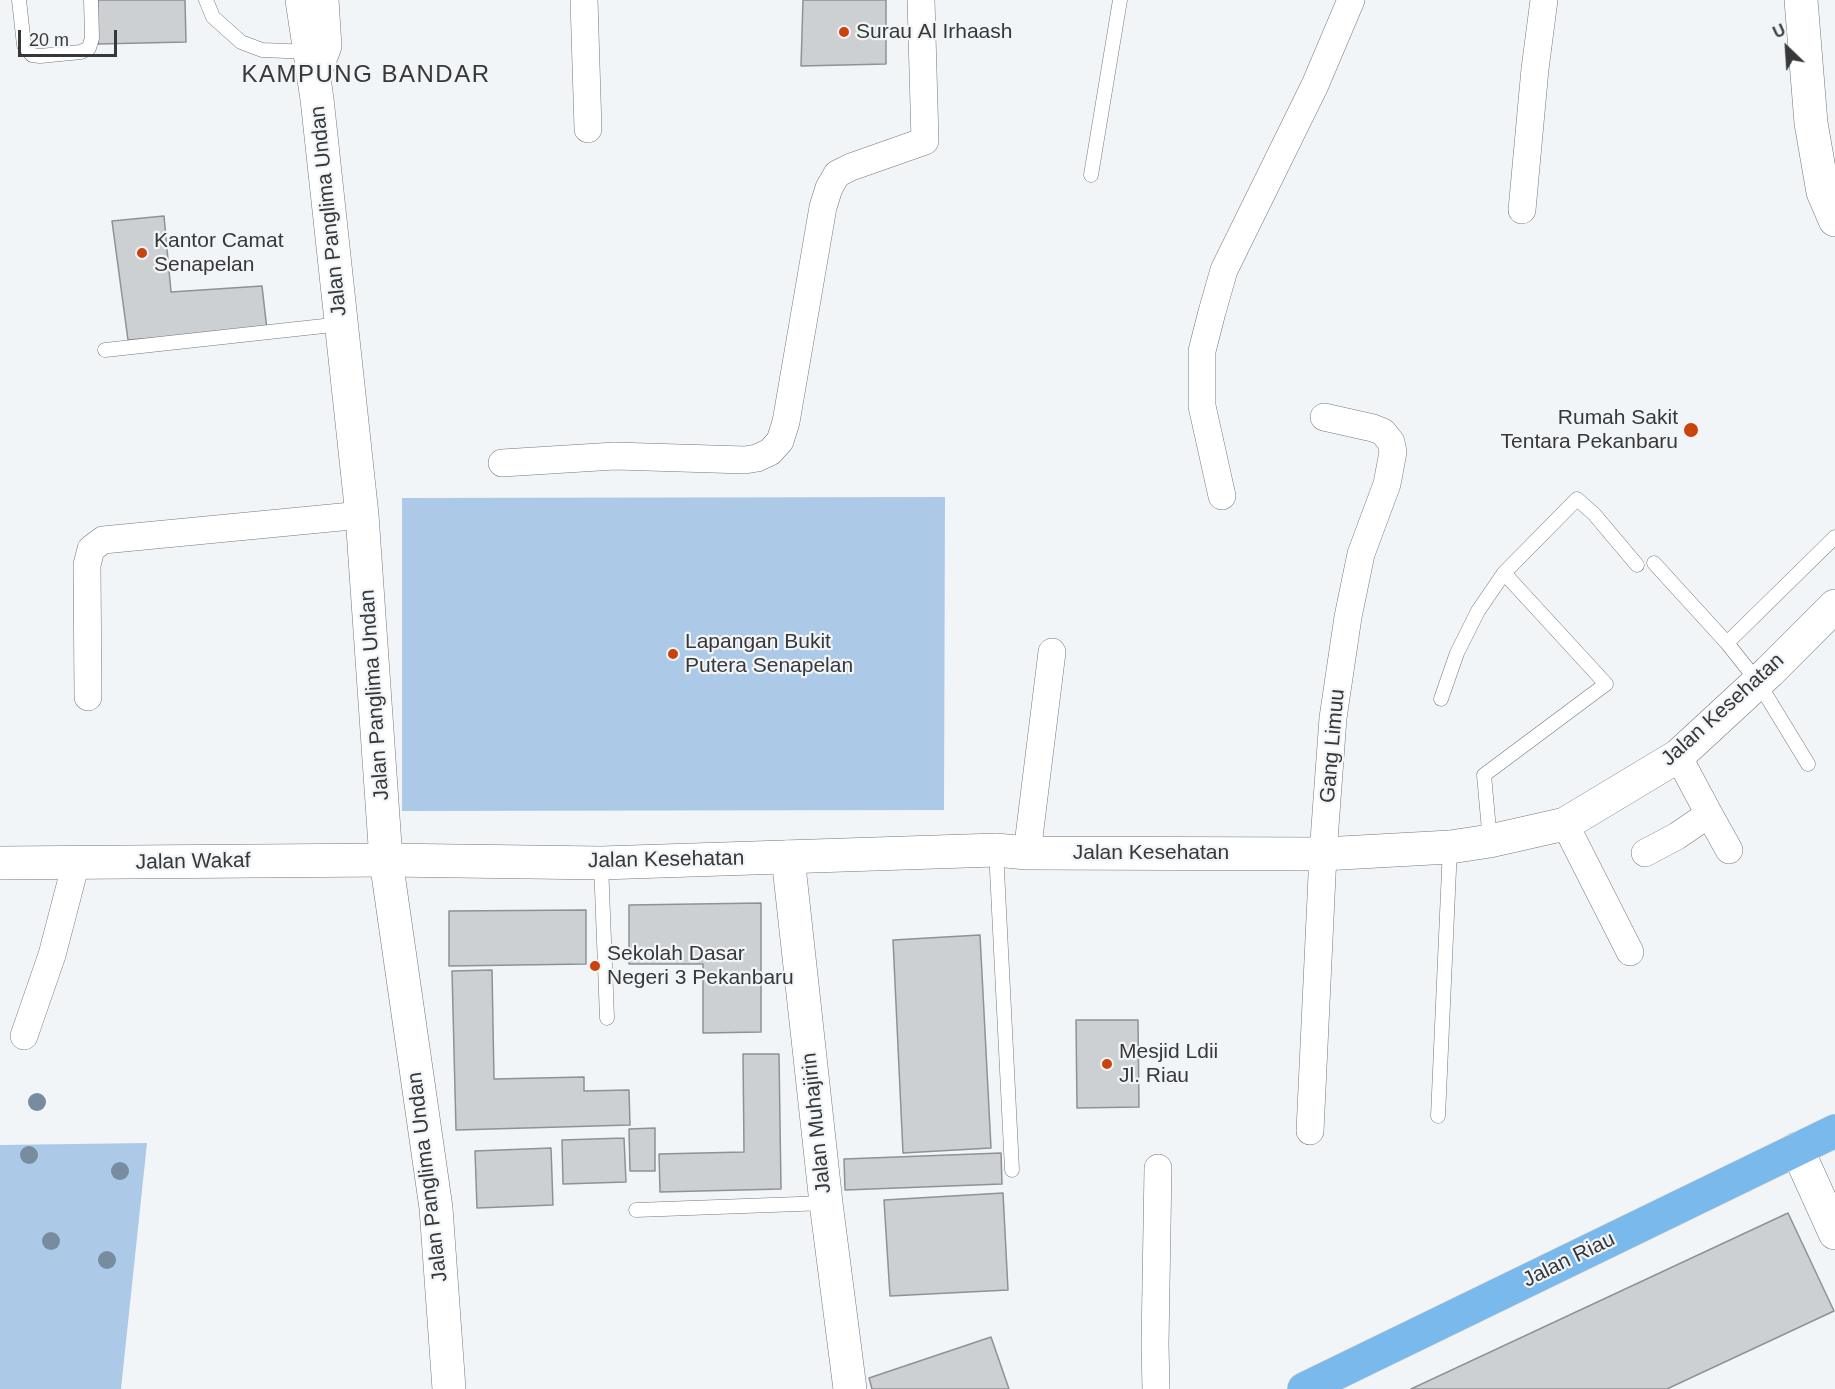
<!DOCTYPE html>
<style>
body{margin:0}
#map{position:relative;width:1835px;height:1389px;overflow:hidden;background:#f2f5f8;font-family:Arial,sans-serif}
canvas{display:block}
.north{position:absolute;left:1757px;top:18px;width:60px;height:60px;-webkit-text-stroke:4px #f2f5f8;paint-order:stroke;rotate:335deg;font-size:16px;font-weight:700;line-height:24px;text-align:center;color:#373839}
.north::after{content:'';display:block;margin:auto;width:21px;height:27px;background:#373839;clip-path:polygon(50% 0,100% 100%,50% 72%,0 100%)}
.scale{position:absolute;left:18px;top:30px;width:99px;height:27px;box-sizing:border-box;border:3px solid #373839;border-top:0;padding-left:8px;font-size:18px;line-height:21px;white-space:nowrap;color:#373839;-webkit-text-stroke:4px #f2f5f8;paint-order:stroke}
</style>
<div id="map">
<canvas width="1835" height="1389"></canvas>
<div class="north">U</div>
<div class="scale">20 m</div>
</div>
<script>
const g = document.querySelector('canvas').getContext('2d');
g.lineJoin = 'round';
function paint(path, color) { g.fillStyle = color; g.fill(path, 'evenodd'); }
const shape = rows => new Path2D(rows.map(r => 'M' + r).join(''));
function trace(path, color, width, dash) { g.strokeStyle = color; g.lineWidth = width; g.lineCap = dash ? 'butt' : 'round'; g.setLineDash(dash || []); g.stroke(path); }
function drawText(font, color, halo, rows, align = 'center') {
  g.font = font + ' Arial,sans-serif'; g.lineWidth = 4.5; g.setLineDash([]); g.textBaseline = 'middle'; g.strokeStyle = halo; g.fillStyle = color; for (const [text, x, y, turn = 0] of rows) {
    g.save(); g.translate(x, y); g.rotate((+turn || 0) * Math.PI / 180); g.textAlign = isNaN(turn) ? turn : align; if (halo) g.strokeText(text, 0, 0); g.fillText(text, 0, 0); g.restore();
  }
}
paint(shape([
 [945,497,944,810,402,811,402,498],
 [147,1143,121,1389,0,1389,0,1145]
]), '#accae7');
const building = shape([
 [98,0,185,0,186,42,98,44,98,0],
 [803,0,886,0,886,64,801,66,803,0],
 [164,216,171,292,262,286,267,330,128,340,112,221,164,216],
 [761,903,761,1032,703,1033,703,964,629,964,629,905,761,903],
 [586,910,586,964,449,966,449,911,586,910],
 [980,935,991,1148,903,1153,893,940,980,935],
 [492,970,494,1079,584,1077,584,1091,629,1090,630,1125,456,1130,452,971,492,970],
 [1076,1020,1138,1020,1139,1107,1077,1108,1076,1020],
 [743,1054,779,1054,781,1189,660,1192,659,1154,744,1152,743,1054],
 [655,1128,655,1171,630,1171,629,1129,655,1128],
 [624,1138,626,1182,563,1184,562,1140,624,1138],
 [551,1148,553,1205,477,1208,475,1151,551,1148],
 [1001,1153,1002,1184,845,1190,844,1159,1001,1153],
 [1003,1193,1008,1290,890,1296,884,1200,1003,1193],
 [1788,1213,1834,1311,1667,1389,1411,1389,1788,1213],
 [991,1337,1009,1389,872,1389,869,1378,991,1337]
]);
paint(building, '#cdd0d2');
trace(building, '#8f9194', 1.5);
const service = shape([
 [19,0,24,45,32,55,40,56,81,52,89,48,92,38,91,0],
 [206,0,213,17,241,42,262,50,310,52],
 [1091,175,1120,0],
 [105,350,342,324],
 [1654,563,1727,643,1758,682,1808,764],
 [1727,643,1835,537],
 [1441,699,1457,653,1478,611,1504,573,1577,499,1594,514,1637,565],
 [1490,841,1484,775,1606,684,1504,573],
 [996,850,1012,1170],
 [601,863,607,1018],
 [1438,1116,1450,847],
 [636,1210,826,1203]
]);
const minor = shape([
 [584,0,588,129],
 [1522,210,1535,69,1544,0],
 [502,463,615,456,745,460,757,458,770,452,780,441,786,422,823,207,829,188,837,174,851,167,925,141,921,0],
 [1222,496,1202,406,1202,351,1212,312,1224,270,1315,85,1351,0],
 [88,697,87,565,91,549,103,540,362,515],
 [1709,814,1729,850],
 [1565,824,1630,952],
 [1027,853,1052,652],
 [1645,853,1677,836,1709,814,1678,756],
 [24,1036,52,955,76,863],
 [1310,1131,1323,854,1333,718,1348,617,1361,554,1387,484,1393,452,1391,442,1383,432,1373,428,1324,417],
 [1156,1389,1155,1344,1158,1168]
]);
const tertiary = shape([
 [302,0,317,99,362,515,386,860,436,1208,449,1389],
 [1801,0,1811,123,1823,192,1835,220],
 [788,857,826,1203,850,1389],
 [1797,1149,1835,1233]
]);
const secondary = shape([
 [314,74,325,46,322,0],
 [0,863,386,860,601,863,996,850,1027,853,1323,854,1450,847,1490,841,1565,824,1678,756,1769,672,1835,606]
]);
const primary = shape([
 [1304,1389,1835,1131]
]);
trace(service, '#75777a', 15);
trace(minor, '#75777a', 28);
trace(tertiary, '#75777a', 34);
trace(secondary, '#75777a', 34);
trace(primary, '#cfcfcf', 34);
trace(service, '#fff', 14);
trace(minor, '#fff', 27);
trace(tertiary, '#fff', 33);
trace(secondary, '#fff', 33);
trace(primary, '#79b9eb', 33);
g.fillStyle = '#778d9f';
for (const [x, y] of [
 [37,1102],
 [29,1155],
 [120,1171],
 [51,1241],
 [107,1260]
]) { g.beginPath(); g.arc(x, y, 9, 0, 2 * Math.PI); g.fill(); }
for (const [x, y, r, color] of [
 [844,32,6,"#ca420e"],
 [142,253,6,"#ca420e"],
 [1691,430,8,"#ca420e"],
 [673,654,6,"#ca420e"],
 [595,966,6,"#ca420e"],
 [1107,1064,6,"#ca420e"]
]) { const dot = new Path2D(); dot.arc(x, y, r, 0, 2 * Math.PI); g.fillStyle = color; g.fill(dot); trace(dot, '#f2f5f8', 2); }
drawText('21px', '#373839', '#f2f5f8', [
 ["Surau Al Irhaash",856,32],
 ["Kantor Camat",154,241],
 ["Senapelan",154,265],
 ["Rumah Sakit",1678,418,"right"],
 ["Tentara Pekanbaru",1678,442,"right"],
 ["Lapangan Bukit",685,642],
 ["Putera Senapelan",685,666],
 ["Sekolah Dasar",607,954],
 ["Negeri 3 Pekanbaru",607,978],
 ["Mesjid Ldii",1119,1052],
 ["Jl. Riau",1119,1076]
], 'left');
drawText('21px', '#373839', '#f2f5f8', [
 ["Jalan Panglima Undan",329,211,-96],
 ["Jalan Panglima Undan",375,695,-94],
 ["Jalan Kesehatan",1723,710,-42],
 ["Gang Limuu",1333,746,-85],
 ["Jalan Kesehatan",1151,853],
 ["Jalan Kesehatan",666,860,-1],
 ["Jalan Wakaf",193,862,-1],
 ["Jalan Muhajirin",817,1123,-96],
 ["Jalan Panglima Undan",428,1177,-97],
 ["Jalan Riau",1569,1260,-26]
]);
g.letterSpacing = '1.5px';
drawText('24px', '#373839', '#f2f5f8', [
 ["KAMPUNG BANDAR",366,75]
]);
g.letterSpacing = '0px';
</script>
